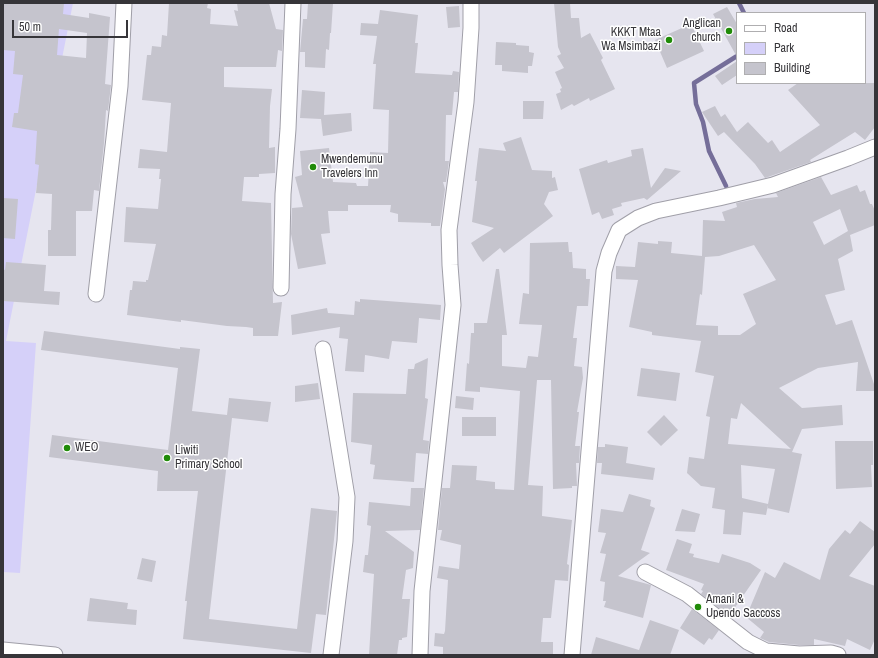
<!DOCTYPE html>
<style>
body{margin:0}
#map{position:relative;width:878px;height:658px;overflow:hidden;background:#e6e5ef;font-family:"Archivo Narrow",sans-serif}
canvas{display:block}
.frame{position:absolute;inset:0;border:4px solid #363539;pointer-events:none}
.legend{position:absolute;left:736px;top:12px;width:130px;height:72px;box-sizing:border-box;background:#fff;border:1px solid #afaeb0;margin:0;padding:5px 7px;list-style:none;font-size:12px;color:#363539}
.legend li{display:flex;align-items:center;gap:8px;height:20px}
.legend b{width:20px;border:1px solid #afaeb0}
.scale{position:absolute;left:12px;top:20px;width:116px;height:18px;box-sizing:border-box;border:2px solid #363539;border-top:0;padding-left:5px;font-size:12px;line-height:14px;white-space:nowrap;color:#363539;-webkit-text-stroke:3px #fff;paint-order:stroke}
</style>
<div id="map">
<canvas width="878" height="658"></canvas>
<div class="frame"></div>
<ul class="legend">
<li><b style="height:5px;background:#fff"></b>Road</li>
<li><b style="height:11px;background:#d5d0f9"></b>Park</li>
<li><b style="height:11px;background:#c5c4cd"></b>Building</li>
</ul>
<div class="scale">50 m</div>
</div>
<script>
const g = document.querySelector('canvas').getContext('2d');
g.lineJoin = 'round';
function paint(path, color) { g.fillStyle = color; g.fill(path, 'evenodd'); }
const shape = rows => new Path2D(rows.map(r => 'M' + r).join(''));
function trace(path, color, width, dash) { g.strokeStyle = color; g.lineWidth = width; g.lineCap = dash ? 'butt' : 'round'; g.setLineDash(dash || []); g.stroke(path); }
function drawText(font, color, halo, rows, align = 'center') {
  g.font = font + ' "Archivo Narrow",sans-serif'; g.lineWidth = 3; g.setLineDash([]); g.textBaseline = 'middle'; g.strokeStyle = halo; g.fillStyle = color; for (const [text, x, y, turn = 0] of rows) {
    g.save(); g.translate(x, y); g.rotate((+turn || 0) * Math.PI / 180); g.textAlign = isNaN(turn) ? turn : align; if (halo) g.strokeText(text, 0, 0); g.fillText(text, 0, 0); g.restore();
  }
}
paint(shape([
 [3,3,73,3,6,341,36,343,20,573,3,572]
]), '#d5d0f9');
trace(shape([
 [739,3,744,13],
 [726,186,709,151,703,122,696,104,694,83,737,56]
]), '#756e99', 4.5);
paint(shape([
 [3,3,64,3,63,14,89,18,89,13,110,17,105,84,111,85,108,111,106,110,104,143,99,191,94,190,92,211,76,211,76,256,48,256,48,230,51,230,52,194,36,193,39,165,35,164,37,131,12,127,14,113,18,113,23,75,13,74,15,51,3,50],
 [59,29,87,33,86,58,57,55],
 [169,3,208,3,207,8,211,9,210,24,238,26,234,10,238,11,237,3,269,3,276,29,283,30,282,51,278,50,276,67,224,67,224,87,272,89,270,106,269,148,275,147,275,173,259,174,259,177,244,177,242,201,271,203,273,303,282,302,278,336,253,336,253,328,246,327,227,326,181,320,181,322,127,315,130,290,132,290,133,281,146,282,146,280,148,280,156,244,124,242,126,207,158,209,161,179,159,179,160,169,138,168,140,149,167,152,171,103,142,100,147,55,151,55,152,46,161,47,162,35,167,36],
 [308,3,333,3,331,33,330,33,329,50,326,49,325,68,305,67,305,52,300,52,303,19,307,19],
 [554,3,570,3,571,18,579,18,581,38,590,33,603,58,601,60,615,89,590,101,589,98,574,106,572,104,561,110,556,94,561,92,560,89,562,88,555,72,564,68,557,56,561,54,558,47],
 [459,6,460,27,448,28,446,7],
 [727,7,737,24,737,57,713,14],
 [380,10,418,15,415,43,418,43,415,73,452,75,453,71,459,72,458,92,454,92,452,115,446,115,445,161,449,161,446,182,443,182,445,189,440,226,431,226,431,223,398,222,398,214,390,212,391,205,348,205,348,211,328,211,330,233,321,234,326,264,298,269,291,234,292,208,303,207,295,177,302,175,300,151,329,148,333,182,356,183,357,186,368,186,370,152,388,153,389,110,373,109,376,64,373,64,377,36,360,35,361,23,378,24],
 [691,24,704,51,667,68,655,40],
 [496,42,516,43,516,45,529,46,529,52,534,53,532,66,528,66,528,73,502,71,502,65,495,65],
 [737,61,737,75,722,85,715,76],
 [798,83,875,83,875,127,865,140,855,132,810,160,811,162,765,178,755,164,724,132,718,136,702,112,715,106,721,117,725,114,737,132,748,122,768,143,772,140,780,152,820,125,788,90],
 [302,90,325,92,324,115,351,113,352,131,323,136,321,119,300,118],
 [523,101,544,101,543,119,523,119],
 [521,137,532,170,552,171,552,178,555,177,558,190,549,192,544,204,553,216,504,253,500,248,483,262,478,255,471,243,494,228,472,222,477,181,475,181,479,148,506,151,503,143],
 [643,148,651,188,665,168,681,171,647,200,644,198,621,203,622,206,612,209,614,215,602,219,599,212,592,215,579,169,607,160,608,163,632,156,631,150],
 [821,177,831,195,857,185,860,192,865,190,870,204,872,204,875,211,875,225,850,235,853,251,838,259,845,290,825,295,836,325,852,320,875,387,875,391,856,391,858,362,818,368,779,388,802,408,842,405,843,425,802,429,792,452,802,454,789,513,767,508,768,505,766,515,743,512,741,535,723,534,725,510,712,508,715,488,701,486,687,473,689,457,704,459,710,417,706,416,714,376,695,372,701,341,652,335,652,332,629,327,638,280,616,279,616,266,635,267,638,242,658,244,658,241,672,242,671,253,702,256,703,220,725,221,722,212,737,207,736,203,755,199,778,197,776,193],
 [840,209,848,231,824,245,813,222],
 [754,245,776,280,743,294,756,324,740,335,718,335,718,326,696,325,700,294,702,295,705,257,719,256],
 [741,403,791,449,728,444,731,418,737,419],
 [741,465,775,469,768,504,742,498],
 [3,198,18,199,15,239,3,238],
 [568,242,569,252,572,252,573,268,586,269,586,279,590,279,588,306,577,306,573,338,577,338,574,366,582,367,583,378,577,412,579,412,575,446,580,446,579,463,576,463,577,486,572,486,572,488,553,489,551,380,537,380,528,485,543,486,542,516,572,520,567,564,569,565,568,581,555,580,551,618,543,618,541,642,553,642,553,655,443,655,443,647,434,646,435,633,444,634,445,631,448,580,437,578,439,566,459,569,461,545,440,540,442,530,438,530,442,488,450,488,452,465,477,466,476,480,495,482,495,489,514,490,520,391,480,387,480,392,465,391,467,363,469,364,471,333,474,333,474,323,487,323,496,269,499,269,507,335,502,335,502,366,526,368,528,356,538,357,542,325,519,324,523,293,529,294,530,243],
 [6,262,46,265,44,291,60,292,59,305,3,301,3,269,5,270],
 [360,299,441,305,440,320,419,318,417,343,392,341,389,359,365,355,364,372,345,371,348,339,339,338,340,327,292,335,291,315,327,308,328,313,354,315,355,301,360,302],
 [44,331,180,349,180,347,200,349,192,411,227,415,229,398,271,402,268,422,232,418,209,619,297,629,311,508,337,511,326,615,316,614,311,653,183,639,187,601,185,601,198,491,157,491,158,471,49,457,52,435,168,450,178,368,41,350],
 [428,358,425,398,428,399,423,440,429,441,428,454,416,453,414,482,373,479,375,465,370,464,372,445,351,442,353,393,406,394,408,369,414,369,415,364],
 [641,368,680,373,676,401,637,396],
 [318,383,320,399,295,402,295,386],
 [456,396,474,398,473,410,455,408],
 [664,415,678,430,661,446,647,432],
 [462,417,496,417,496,436,462,436],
 [835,441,873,441,873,465,871,465,872,487,836,489],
 [605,444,628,447,626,463,655,468,653,480,601,474,602,463,597,463,598,447,605,447],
 [411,488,424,488,420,530,385,531,414,552,413,568,406,570,402,599,410,599,407,637,402,638,402,640,399,640,397,655,369,655,374,574,363,572,365,555,368,555,371,526,367,525,369,502,410,506],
 [629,494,651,500,650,506,655,508,641,550,650,553,618,576,651,585,643,618,604,607,606,601,603,601,605,582,600,581,606,554,600,553,606,533,598,532,601,509,623,512],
 [682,509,700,514,695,532,675,531],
 [860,521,875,532,875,544,849,576,875,586,875,639,870,650,847,639,845,646,814,639,814,645,799,645,769,642,760,638,764,632,746,617,765,572,775,578,784,562,820,580,829,549,845,530,850,534],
 [677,539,692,544,689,553,694,554,693,557,719,563,722,554,750,563,761,570,729,616,701,594,703,591,701,590,704,584,666,570],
 [142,558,156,561,152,582,137,579],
 [90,598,128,603,127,609,137,610,136,625,87,621],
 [692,609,719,630,712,640,709,638,704,645,680,628],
 [650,620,679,630,670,655,591,655,596,637,639,650]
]), '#c5c4cd');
const minor = shape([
 [281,288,283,194,288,129,293,3],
 [96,294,120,86,124,3],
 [323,349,347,497,345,541,331,655],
 [645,572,687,594,748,642,766,651,799,654,831,653,838,655],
 [3,650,55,655],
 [420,655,422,591,453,305,450,265,449,230,466,102,471,28,471,3],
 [572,655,604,271,609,253,619,230,638,218,656,211,719,198,773,185,848,158,875,147]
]);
trace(minor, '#a09fa8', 17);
trace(minor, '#fff', 15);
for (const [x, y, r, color] of [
 [729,31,4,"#208b08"],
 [669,40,4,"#208b08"],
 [313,167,4,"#208b08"],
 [67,448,4,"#208b08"],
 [167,458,4,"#208b08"],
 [698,607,4,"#208b08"]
]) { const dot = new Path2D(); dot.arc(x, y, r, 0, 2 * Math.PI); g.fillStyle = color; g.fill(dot); trace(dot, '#fff', 1.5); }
drawText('12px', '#363539', '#fff', [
 ["Anglican",721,24,"right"],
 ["church",721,38,"right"],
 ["KKKT Mtaa",661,33,"right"],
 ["Wa Msimbazi",661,47,"right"],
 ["Mwendemunu",321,160],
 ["Travelers Inn",321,174],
 ["WEO",75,448],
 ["Liwiti",175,451],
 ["Primary School",175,465],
 ["Amani &",706,600],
 ["Upendo Saccoss",706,614]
], 'left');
</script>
